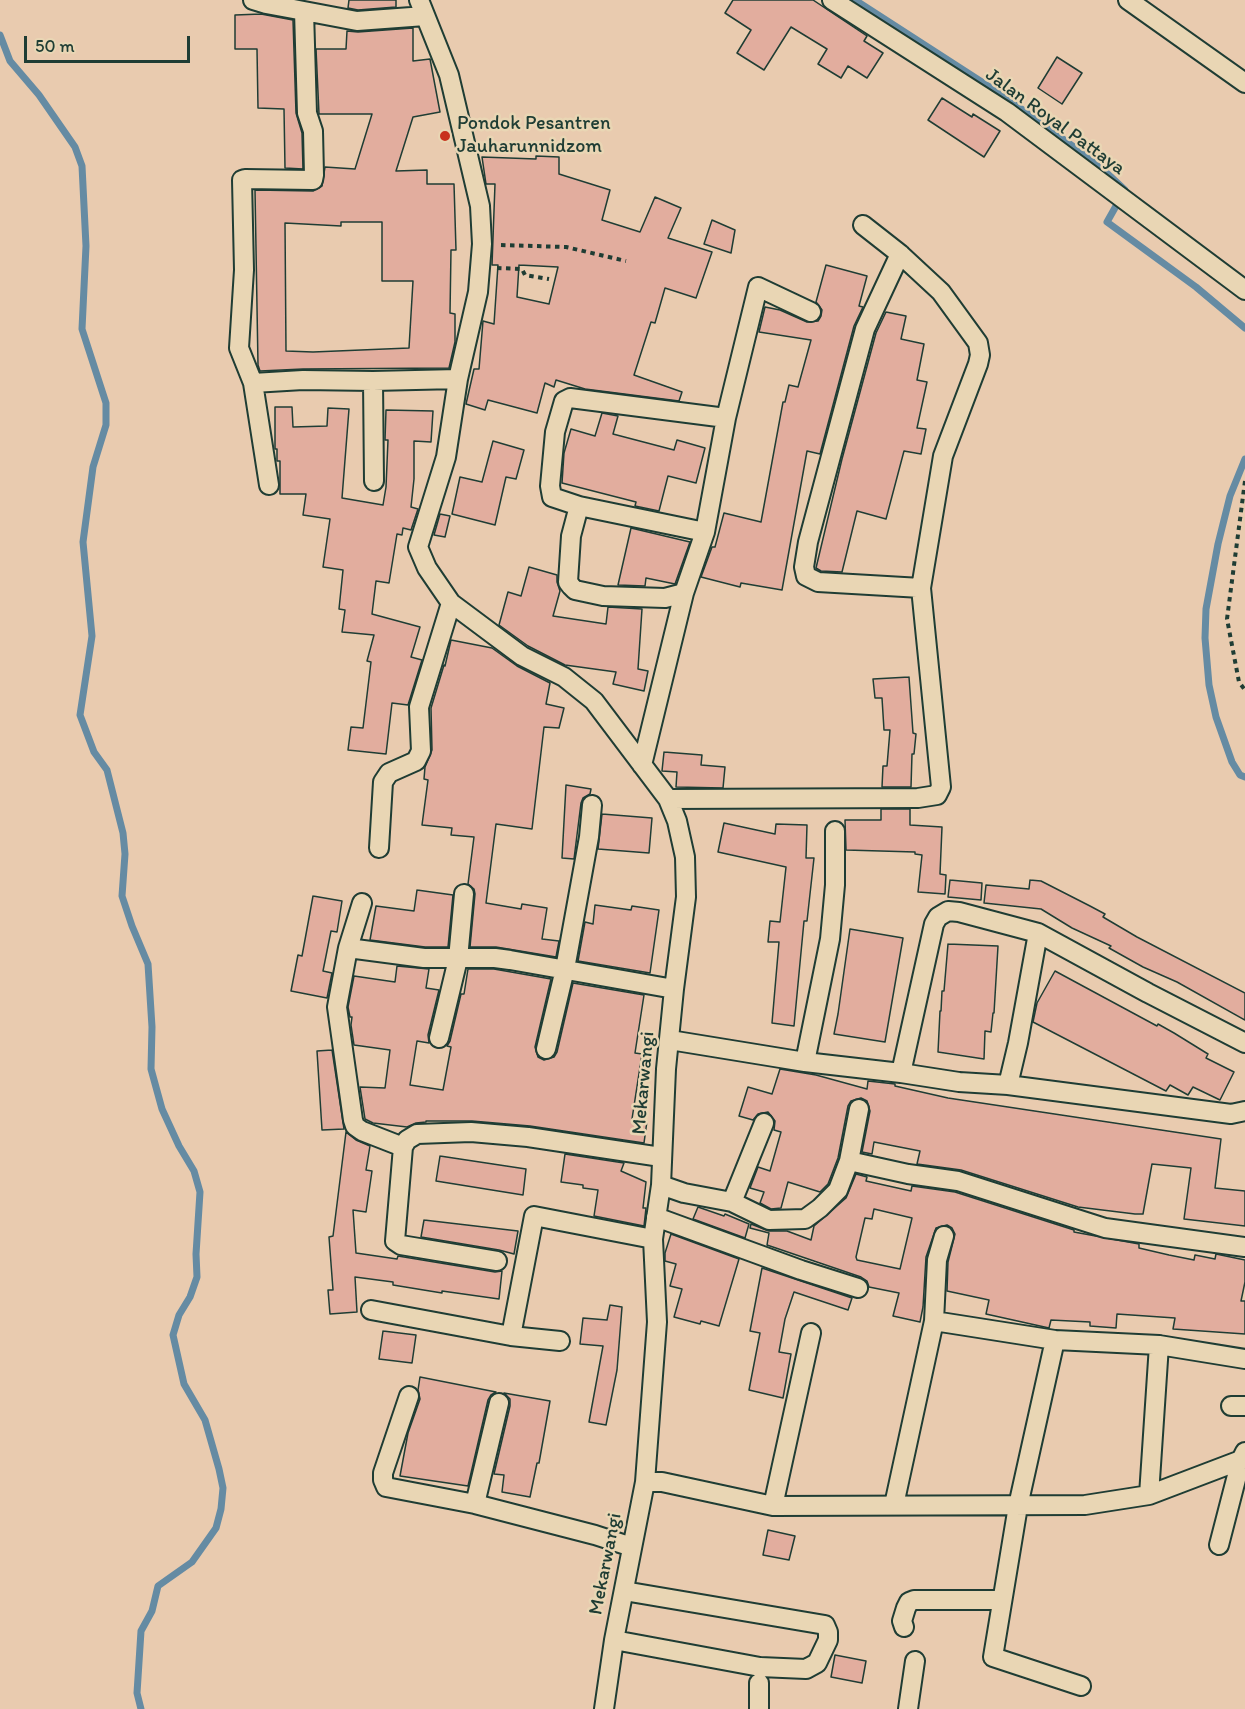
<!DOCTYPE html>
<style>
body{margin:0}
#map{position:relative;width:1245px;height:1709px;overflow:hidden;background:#e9cbaf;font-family:Itim,sans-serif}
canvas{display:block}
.scale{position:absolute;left:24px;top:36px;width:166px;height:27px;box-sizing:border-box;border:3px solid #1f3d34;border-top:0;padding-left:8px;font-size:18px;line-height:21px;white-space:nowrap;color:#1f3d34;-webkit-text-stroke:4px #e9d6b4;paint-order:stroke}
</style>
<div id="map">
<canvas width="1245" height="1709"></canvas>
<div class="scale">50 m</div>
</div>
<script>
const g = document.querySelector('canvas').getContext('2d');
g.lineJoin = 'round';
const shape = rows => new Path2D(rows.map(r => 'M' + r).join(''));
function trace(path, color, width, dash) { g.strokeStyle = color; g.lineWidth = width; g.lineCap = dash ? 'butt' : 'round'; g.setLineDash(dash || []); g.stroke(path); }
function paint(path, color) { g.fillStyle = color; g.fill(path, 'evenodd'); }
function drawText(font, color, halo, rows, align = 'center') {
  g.font = font + ' Itim,sans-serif'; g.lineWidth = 5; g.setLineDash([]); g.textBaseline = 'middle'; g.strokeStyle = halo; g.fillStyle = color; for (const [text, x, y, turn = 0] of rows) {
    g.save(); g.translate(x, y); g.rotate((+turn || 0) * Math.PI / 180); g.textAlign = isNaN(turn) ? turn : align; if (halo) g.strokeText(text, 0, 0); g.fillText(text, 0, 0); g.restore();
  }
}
trace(shape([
 [855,0,1005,97,1074,147,1109,175,1125,190,1107,222,1196,287,1245,328],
 [0,35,10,61,39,95,75,147,82,166,86,246,82,329,106,403,106,425,93,467,83,542,92,636,80,715,94,752,107,770,123,833,125,854,122,896,132,926,148,964,152,1027,151,1069,162,1109,179,1146,194,1171,200,1192,196,1254,197,1277,190,1297,179,1315,173,1335,184,1384,205,1420,219,1469,223,1488,221,1509,216,1528,192,1562,158,1586,152,1611,141,1631,137,1693,141,1709],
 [1245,459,1230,496,1218,544,1206,609,1205,638,1209,685,1216,717,1232,762,1240,775,1245,777]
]), '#658ba3', 7);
const building = shape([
 [349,0,396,0,396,7,358,10,348,8,349,0],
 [733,0,813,0,867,36,864,41,883,53,867,78,848,66,841,78,818,64,827,49,791,27,764,70,737,53,751,30,725,13,733,0],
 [261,14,293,20,296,113,302,133,303,169,285,168,284,109,258,108,257,49,235,49,235,15,261,14],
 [413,28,413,61,430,59,440,112,413,117,396,171,427,170,427,184,454,184,456,250,451,250,450,313,455,314,455,342,449,368,303,369,260,371,258,365,255,190,313,191,322,186,325,167,355,169,372,114,319,114,316,49,346,49,347,31,358,32,413,28],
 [341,222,382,222,382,281,413,281,409,348,313,352,286,351,285,223,341,226,341,222],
 [1057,57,1082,73,1062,104,1038,88,1057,57],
 [942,98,972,117,973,114,1000,131,984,157,928,120,942,98],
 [536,156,559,157,559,174,610,190,602,220,640,232,655,197,681,208,668,238,712,252,696,298,665,288,655,323,651,322,634,375,682,392,679,401,585,389,556,380,554,387,545,383,537,413,488,400,485,410,466,404,474,369,479,369,483,321,494,324,498,265,492,265,495,184,486,184,482,157,536,159,536,156],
 [519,265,558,267,549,304,517,297,519,265],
 [712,220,735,230,731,253,704,244,712,220],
 [826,265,867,276,859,306,863,307,854,326,820,454,807,451,782,590,741,583,740,587,701,577,712,547,715,547,724,513,761,522,783,402,785,402,789,385,798,387,811,340,759,332,765,307,780,310,807,322,818,321,821,316,822,310,816,302,826,265],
 [886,312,906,316,901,339,924,344,917,380,927,382,917,428,926,429,921,454,904,451,886,519,857,511,842,572,821,571,816,568,842,459,876,333,886,312],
 [275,407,292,407,293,427,327,426,328,408,349,409,342,498,383,505,386,487,388,440,385,440,386,410,433,411,431,442,414,441,414,479,411,507,418,509,411,530,403,528,402,535,397,534,389,583,376,581,372,614,420,627,411,657,422,660,408,705,392,703,386,754,348,750,351,727,363,728,371,662,367,661,374,635,342,632,345,610,339,609,343,570,323,567,330,519,303,515,306,494,280,494,280,461,277,461,277,449,275,449,275,407],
 [602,413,618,416,613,434,674,450,677,440,705,448,696,483,668,476,659,511,635,506,636,502,562,483,564,453,571,429,595,436,602,413],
 [493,441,524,450,516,479,506,477,495,525,452,514,460,477,482,482,493,441],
 [440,514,450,516,445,537,434,535,440,514],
 [631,528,690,542,675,584,646,578,645,586,618,585,631,528],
 [529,567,557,575,557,582,560,591,553,616,606,624,608,607,642,609,638,669,648,671,644,691,613,684,616,672,565,665,528,646,499,625,508,592,521,596,529,567],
 [451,640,492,648,517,666,550,683,546,704,564,708,559,728,544,727,532,829,496,824,486,903,521,909,522,904,547,908,542,939,559,941,556,957,496,947,470,947,475,894,474,889,468,884,474,837,451,835,452,828,422,825,428,780,424,779,425,767,432,750,431,708,444,665,445,666,451,640],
 [909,677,913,733,916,734,914,754,912,754,911,787,882,787,883,766,887,766,890,730,884,730,882,698,875,698,873,679,909,677],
 [664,752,702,755,701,765,725,767,723,788,676,787,677,772,662,771,664,752],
 [566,785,591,789,590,794,583,798,581,803,574,859,562,858,566,785],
 [881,809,910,809,910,825,942,827,940,874,946,875,945,894,918,892,922,855,915,854,915,852,846,850,845,820,881,820,881,809],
 [602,814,652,818,649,853,598,849,602,814],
 [724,823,775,834,776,824,807,825,806,858,814,858,807,921,804,921,794,1026,772,1023,779,942,768,942,770,921,780,922,786,867,718,852,724,823],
 [950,880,982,883,981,900,948,897,950,880],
 [1030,880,1041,881,1090,906,1105,914,1103,917,1137,937,1245,993,1245,1020,1177,982,1143,967,1109,948,1111,946,1072,928,1041,909,984,903,986,885,1029,889,1030,880],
 [417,890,453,895,448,947,425,947,370,940,376,906,414,911,417,890],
 [313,896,342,901,337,932,331,931,323,971,332,973,327,998,291,991,298,955,302,956,313,896],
 [595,905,631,910,632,906,659,910,650,973,578,961,585,922,593,924,595,905],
 [850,929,903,938,885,1042,834,1034,838,1014,850,929],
 [948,944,998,946,994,1013,993,1013,991,1032,985,1031,984,1059,938,1052,940,1011,941,1011,942,991,944,991,948,944],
 [397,966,429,969,426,988,439,990,428,1035,429,1043,417,1041,410,1085,443,1090,451,1047,447,1046,450,1041,461,994,464,994,468,969,494,969,551,979,535,1047,538,1057,544,1060,554,1057,557,1052,573,983,644,995,635,1053,642,1054,632,1119,647,1121,644,1143,530,1126,472,1121,426,1121,426,1122,416,1123,407,1127,373,1123,365,1119,360,1087,385,1088,390,1050,354,1045,351,1025,352,1017,350,1017,348,1007,354,976,395,982,397,966],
 [1055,971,1157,1026,1158,1024,1174,1033,1208,1054,1206,1058,1234,1072,1220,1100,1193,1087,1188,1095,1170,1085,1166,1091,1033,1022,1037,1003,1055,971],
 [332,1050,344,1129,322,1130,317,1051,332,1050],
 [780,1069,816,1075,867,1089,868,1081,895,1084,895,1086,948,1098,1221,1139,1215,1188,1245,1191,1245,1226,1184,1219,1191,1168,1152,1164,1143,1214,1135,1214,1078,1207,961,1170,917,1164,920,1151,874,1142,872,1154,862,1152,870,1111,867,1101,861,1098,851,1101,848,1106,838,1158,828,1184,820,1192,788,1182,781,1208,771,1209,760,1203,764,1192,750,1188,758,1167,770,1171,781,1132,774,1130,775,1121,768,1112,758,1114,753,1120,739,1116,748,1087,772,1094,780,1069],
 [346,1132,356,1140,370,1146,366,1170,372,1171,366,1212,353,1210,356,1253,397,1259,398,1256,495,1272,502,1271,499,1299,442,1291,442,1293,393,1285,393,1282,355,1277,357,1312,330,1314,328,1290,333,1290,329,1237,333,1236,346,1132],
 [565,1154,624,1163,621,1171,646,1182,643,1208,646,1208,644,1226,594,1216,598,1190,583,1188,583,1185,561,1182,565,1154],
 [440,1156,526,1169,523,1195,436,1181,440,1156],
 [856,1174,867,1177,866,1181,911,1191,912,1186,955,1192,1074,1230,1074,1232,1139,1244,1139,1248,1169,1255,1194,1260,1195,1255,1215,1259,1216,1254,1245,1260,1245,1282,1241,1301,1245,1301,1245,1334,1173,1329,1175,1318,1117,1314,1116,1328,1090,1326,1090,1322,1051,1320,1049,1328,986,1314,989,1300,947,1291,948,1262,955,1234,952,1228,947,1225,936,1228,926,1257,923,1307,920,1322,893,1316,899,1293,869,1287,867,1281,861,1277,767,1245,769,1233,750,1228,751,1224,769,1231,787,1231,811,1240,814,1226,846,1198,856,1174],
 [874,1209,912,1218,900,1269,857,1260,856,1257,865,1218,872,1219,874,1209],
 [698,1207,724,1216,725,1214,749,1224,745,1238,693,1219,698,1207],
 [424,1220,518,1231,514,1254,499,1250,421,1237,424,1220],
 [671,1234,739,1259,719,1326,701,1321,700,1324,674,1317,682,1289,670,1286,676,1264,665,1261,665,1253,671,1234],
 [762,1268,852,1298,848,1310,794,1292,785,1319,779,1352,791,1354,783,1398,749,1390,760,1333,750,1331,762,1268],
 [610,1305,622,1307,617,1370,606,1425,589,1422,603,1346,580,1344,583,1318,607,1320,610,1305],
 [383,1331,416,1335,412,1363,379,1359,383,1331],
 [420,1377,496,1392,491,1395,488,1400,468,1486,400,1476,408,1433,420,1399,418,1390,420,1377],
 [504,1393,550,1401,539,1463,537,1463,530,1497,502,1492,504,1475,494,1474,510,1406,510,1399,504,1393],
 [768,1530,795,1536,789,1560,763,1555,768,1530],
 [835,1655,866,1661,862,1683,831,1677,835,1655]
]);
paint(building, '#e2ad9e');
trace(building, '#1f3d34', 1.5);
const minor = shape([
 [253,0,266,4,304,11,307,113,313,131,314,175,313,180,245,179,242,180,244,270,239,348,253,383,269,485],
 [419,0,449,75,480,206,482,244,478,292,458,379,446,457,418,547,427,568,451,603,522,656,564,677,594,701,668,799,677,821,685,857,686,897,674,989,666,1069,661,1185,653,1239,657,1322,645,1482,614,1640,604,1709],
 [832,0,1007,112,1245,290],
 [1128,0,1245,83],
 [304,11,357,21,425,16],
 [900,254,865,329,808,542,804,567,806,576,818,582,921,588],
 [373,381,374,481],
 [253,383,303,380,373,381,458,379],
 [579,506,571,536,568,582,571,586,575,590,603,596,665,598,684,593],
 [705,532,579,506,552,497,550,486,555,432,564,401,570,398,726,418],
 [642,765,684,593,705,532,726,418,758,287,811,312],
 [668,799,918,798,937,795,941,787,921,588,943,456,978,364,980,355,978,343,941,292,900,254,863,225],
 [379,848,383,782,389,773,416,761,421,751,419,707,451,603],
 [348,948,362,903],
 [439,1038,458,959,464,894],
 [670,1040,805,1062,901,1073,959,1082,1008,1085,1231,1114,1245,1111],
 [546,1049,565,969,589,837,592,805],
 [805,1062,830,939,835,885,835,831],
 [901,1073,934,924,938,917,948,911,959,912,1038,933,1148,993,1245,1043],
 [1008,1085,1018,1043,1038,933],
 [403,1147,362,1131,355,1126,353,1120,337,1007,348,948,424,958,495,958,510,960,674,989],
 [849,1161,859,1109],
 [661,1185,684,1193,732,1202,769,1220,805,1219,820,1208,838,1190,849,1161,908,1174,958,1181,1105,1228,1245,1247],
 [732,1202,764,1123],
 [656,1217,801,1270,858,1288],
 [497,1261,401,1245,395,1241,403,1147,407,1140,417,1134,471,1132,528,1137,661,1157],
 [371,1310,511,1336,534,1216,653,1239],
 [934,1321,1055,1340,1159,1345,1149,1495],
 [511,1336,560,1341],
 [1055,1340,1018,1506,993,1657,1081,1686],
 [1159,1345,1245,1359],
 [409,1396,383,1473,383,1480,386,1487,475,1504,595,1535,632,1547],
 [1231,1406,1245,1406],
 [645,1482,662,1482,773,1506,1085,1505,1149,1495,1241,1460,1245,1452],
 [475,1504,499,1403],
 [894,1505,934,1321,937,1260,944,1236],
 [773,1506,811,1333],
 [1219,1545,1241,1460],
 [904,1627,902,1621,906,1608,909,1602,914,1600,1002,1600],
 [614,1640,760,1667,806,1669,817,1663,828,1640,828,1632,825,1625,624,1591],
 [759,1709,759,1683],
 [908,1709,915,1661]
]);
trace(minor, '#1f3d34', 22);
trace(shape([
 [501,245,566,247,626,261],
 [497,268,522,269,525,275,549,279],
 [1245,481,1227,619,1239,682,1245,690]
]), '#1f3d34', 4, [4.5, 4.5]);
trace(minor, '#e9d6b4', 18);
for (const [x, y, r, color] of [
 [445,136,6,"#c8321e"]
]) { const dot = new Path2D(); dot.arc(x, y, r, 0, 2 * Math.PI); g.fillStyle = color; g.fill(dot); trace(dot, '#e9d6b4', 2); }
drawText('20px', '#1f3d34', '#e9d6b4', [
 ["Jalan Royal Pattaya",1055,122,36],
 ["Mekarwangi",644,1083,-85],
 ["Mekarwangi",606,1564,-79]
]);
drawText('20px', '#1f3d34', '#e9d6b4', [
 ["Pondok Pesantren",457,124],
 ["Jauharunnidzom",457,147]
], 'left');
</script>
